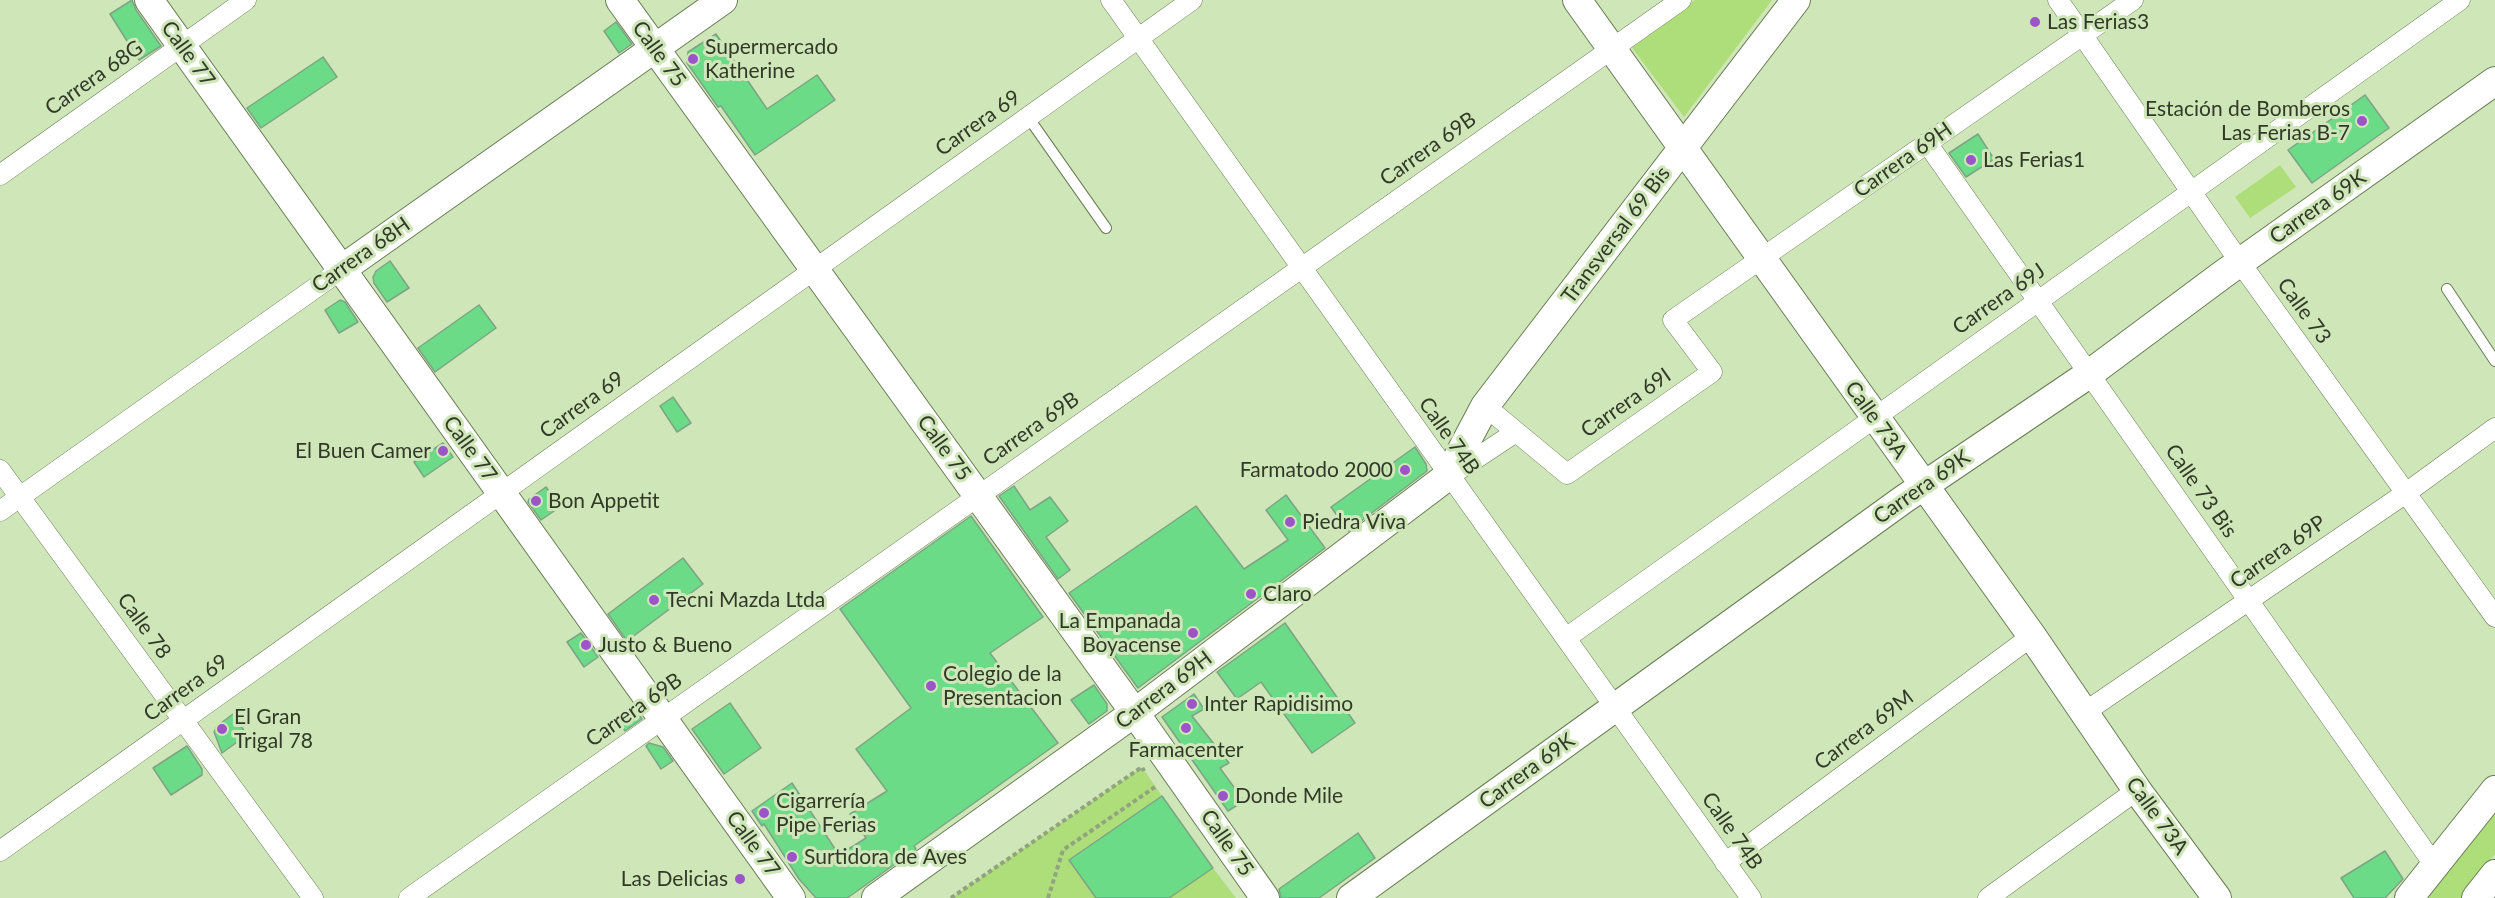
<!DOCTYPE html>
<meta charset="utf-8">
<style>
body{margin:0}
canvas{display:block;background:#cfe6b9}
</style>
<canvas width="2495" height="898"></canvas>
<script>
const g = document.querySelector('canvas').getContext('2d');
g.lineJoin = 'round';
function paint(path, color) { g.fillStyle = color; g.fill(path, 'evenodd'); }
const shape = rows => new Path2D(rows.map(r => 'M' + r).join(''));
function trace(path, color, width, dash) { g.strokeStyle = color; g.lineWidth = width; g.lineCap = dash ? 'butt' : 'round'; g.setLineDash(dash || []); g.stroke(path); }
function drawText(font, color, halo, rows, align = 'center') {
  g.font = font + ' Lato,sans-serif'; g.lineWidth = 6; g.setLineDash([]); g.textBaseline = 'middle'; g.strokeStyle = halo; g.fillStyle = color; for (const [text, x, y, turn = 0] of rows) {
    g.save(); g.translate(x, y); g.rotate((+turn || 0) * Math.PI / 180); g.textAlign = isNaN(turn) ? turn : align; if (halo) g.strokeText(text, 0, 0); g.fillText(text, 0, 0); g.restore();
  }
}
paint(shape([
 [1695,0,1772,0,1684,117,1630,45],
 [2280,165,2296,187,2250,218,2235,197],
 [1142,767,1162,796,1070,860,1096,898,951,898],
 [2495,808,2495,854,2461,898,2428,898],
 [1213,868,1236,898,1169,898]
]), '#aede79');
const building = shape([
 [132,0,136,10,161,46,139,60,110,14,132,0],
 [616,22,632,44,619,53,604,31,616,22],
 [716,34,767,109,817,75,835,100,755,155,721,106,718,107,687,63,688,52,716,34],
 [323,57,337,77,261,128,247,108,323,57],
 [2365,95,2389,128,2312,183,2288,150,2365,95],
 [1978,134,1994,159,1966,177,1949,153,1978,134],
 [390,261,409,288,387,302,374,283,373,277,376,271,390,261],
 [340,300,345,302,358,322,339,333,325,310,340,300],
 [479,305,496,328,435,372,418,348,479,305],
 [673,397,691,423,677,432,660,406,673,397],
 [443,443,453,457,424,477,414,462,443,443],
 [1415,447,1426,464,1427,471,1348,531,1331,507,1415,447],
 [1014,486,1030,510,1050,497,1068,521,1046,537,1070,570,1058,579,999,496,1014,486],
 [546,487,560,507,541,520,528,502,529,499,546,487],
 [1286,495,1325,548,1138,688,1069,593,1196,506,1244,569,1288,540,1266,510,1286,495],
 [971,516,1043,617,990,653,1058,743,914,846,916,849,853,894,847,898,816,898,799,879,764,824,762,826,752,811,792,783,839,855,866,838,850,814,887,791,856,749,911,708,840,609,971,516],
 [683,558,703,584,627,641,608,614,683,558],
 [1285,623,1355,723,1312,753,1261,682,1237,699,1217,672,1285,623],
 [581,633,598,657,584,667,567,642,581,633],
 [1094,685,1107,704,1107,711,1089,724,1071,700,1094,685],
 [1194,694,1204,709,1192,716,1229,763,1220,768,1244,801,1228,811,1162,717,1194,694],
 [730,703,761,748,724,774,692,729,730,703],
 [634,707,642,719,625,731,616,718,634,707],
 [233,714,247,735,222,753,214,732,217,726,233,714],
 [649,743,663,747,673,761,661,769,646,746,649,743],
 [187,746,202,769,202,775,171,795,153,768,187,746],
 [1162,796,1213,868,1169,898,1096,898,1069,860,1162,796],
 [1358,833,1375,858,1319,898,1281,898,1279,889,1358,833],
 [2385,851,2403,879,2385,898,2354,898,2341,878,2385,851]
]);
paint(building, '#6bdb88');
trace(building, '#7da484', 1.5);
const lane = shape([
 [1028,117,1106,228],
 [2447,289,2495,361]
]);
const street = shape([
 [1111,0,1751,898],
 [2058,0,2244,268,2495,617],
 [1927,143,2435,866],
 [0,175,246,0],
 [1485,406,1567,474,1712,372,1673,320,2133,0],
 [0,470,313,898],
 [1451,475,1516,432],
 [0,511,342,269],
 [1566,638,2460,0],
 [2085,712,2406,493,2495,428],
 [0,851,1192,0],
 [1725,863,2032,636],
 [409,898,1681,0],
 [1988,898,2137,790]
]);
const secondary = shape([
 [149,0,791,898],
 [620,0,1142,723,1265,898],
 [1577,0,2032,636,2137,790,2217,898],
 [342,269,723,0],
 [876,898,1141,708,1448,476,1485,406,1796,0],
 [1351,898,1904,499,2089,374,2222,275,2495,81],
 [2409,898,2495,790],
 [2476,898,2495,874]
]);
trace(lane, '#697d55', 12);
trace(street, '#697d55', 21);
trace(secondary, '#697d55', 30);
trace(shape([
 [951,898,1142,767,1144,771],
 [1048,898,1063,850,1155,787]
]), '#91a380', 4, [4.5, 3]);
trace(lane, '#fff', 10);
trace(street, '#fff', 20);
trace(secondary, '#fff', 28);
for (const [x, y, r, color] of [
 [2035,22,6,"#9c55c9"],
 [693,59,6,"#9c55c9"],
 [2362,121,6,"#9c55c9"],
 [1971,160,6,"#9c55c9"],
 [443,451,6,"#9c55c9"],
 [1405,470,6,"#9c55c9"],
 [536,501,6,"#9c55c9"],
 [1290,522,6,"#9c55c9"],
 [1251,594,6,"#9c55c9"],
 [654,600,6,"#9c55c9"],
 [1193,633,6,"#9c55c9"],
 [586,645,6,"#9c55c9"],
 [931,686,6,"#9c55c9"],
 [1192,704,6,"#9c55c9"],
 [1186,728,6,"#9c55c9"],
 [222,729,6,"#9c55c9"],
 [1223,796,6,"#9c55c9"],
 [764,813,6,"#9c55c9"],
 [792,857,6,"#9c55c9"],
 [740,879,6,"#9c55c9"]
]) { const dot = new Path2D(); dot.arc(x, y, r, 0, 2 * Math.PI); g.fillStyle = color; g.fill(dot); trace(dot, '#cfe6b9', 2); }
drawText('21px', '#313a28', '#cfe6b9', [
 ["Las Ferias3",2047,22],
 ["Supermercado",705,47],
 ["Katherine",705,71],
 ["Estación de Bomberos",2350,109,"right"],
 ["Las Ferias B-7",2350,133,"right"],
 ["Las Ferias1",1983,160],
 ["El Buen Camer",431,451,"right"],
 ["Farmatodo 2000",1393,470,"right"],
 ["Bon Appetit",548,501],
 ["Piedra Viva",1302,522],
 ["Claro",1263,594],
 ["Tecni Mazda Ltda",666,600],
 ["La Empanada",1181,621,"right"],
 ["Boyacense",1181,645,"right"],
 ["Justo & Bueno",598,645],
 ["Colegio de la",943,674],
 ["Presentacion",943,698],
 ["Inter Rapidisimo",1204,704],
 ["El Gran",234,717],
 ["Trigal 78",234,741],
 ["Farmacenter",1186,750,"center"],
 ["Donde Mile",1235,796],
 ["Cigarrería",776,801],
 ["Pipe Ferias",776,825],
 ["Surtidora de Aves",804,857],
 ["Las Delicias",728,879,"right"]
], 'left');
drawText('21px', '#313a28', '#cfe6b9', [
 ["Calle 77",188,54,54],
 ["Calle 75",659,54,54],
 ["Carrera 68G",94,78,-35],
 ["Carrera 69",978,123,-35],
 ["Carrera 69B",1428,149,-35],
 ["Carrera 69H",1903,160,-35],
 ["Carrera 69K",2318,207,-35],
 ["Transversal 69 Bis",1616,235,-53],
 ["Carrera 68H",361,255,-35],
 ["Carrera 69J",1999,299,-35],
 ["Calle 73",2304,311,54],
 ["Carrera 69I",1626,403,-35],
 ["Carrera 69",582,405,-36],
 ["Calle 73A",1876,420,54],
 ["Carrera 69B",1031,429,-35],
 ["Calle 74B",1449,436,55],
 ["Calle 75",944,448,54],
 ["Calle 77",470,449,54],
 ["Carrera 69K",1922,487,-35],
 ["Calle 73 Bis",2201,491,55],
 ["Carrera 69P",2278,552,-35],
 ["Calle 78",144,626,54],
 ["Carrera 69",186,688,-36],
 ["Carrera 69H",1164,690,-37],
 ["Carrera 69B",634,710,-35],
 ["Carrera 69M",1864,730,-37],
 ["Carrera 69K",1527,771,-36],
 ["Calle 73A",2157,816,54],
 ["Calle 74B",1732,831,55],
 ["Calle 75",1227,843,55],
 ["Calle 77",753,844,54]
]);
</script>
